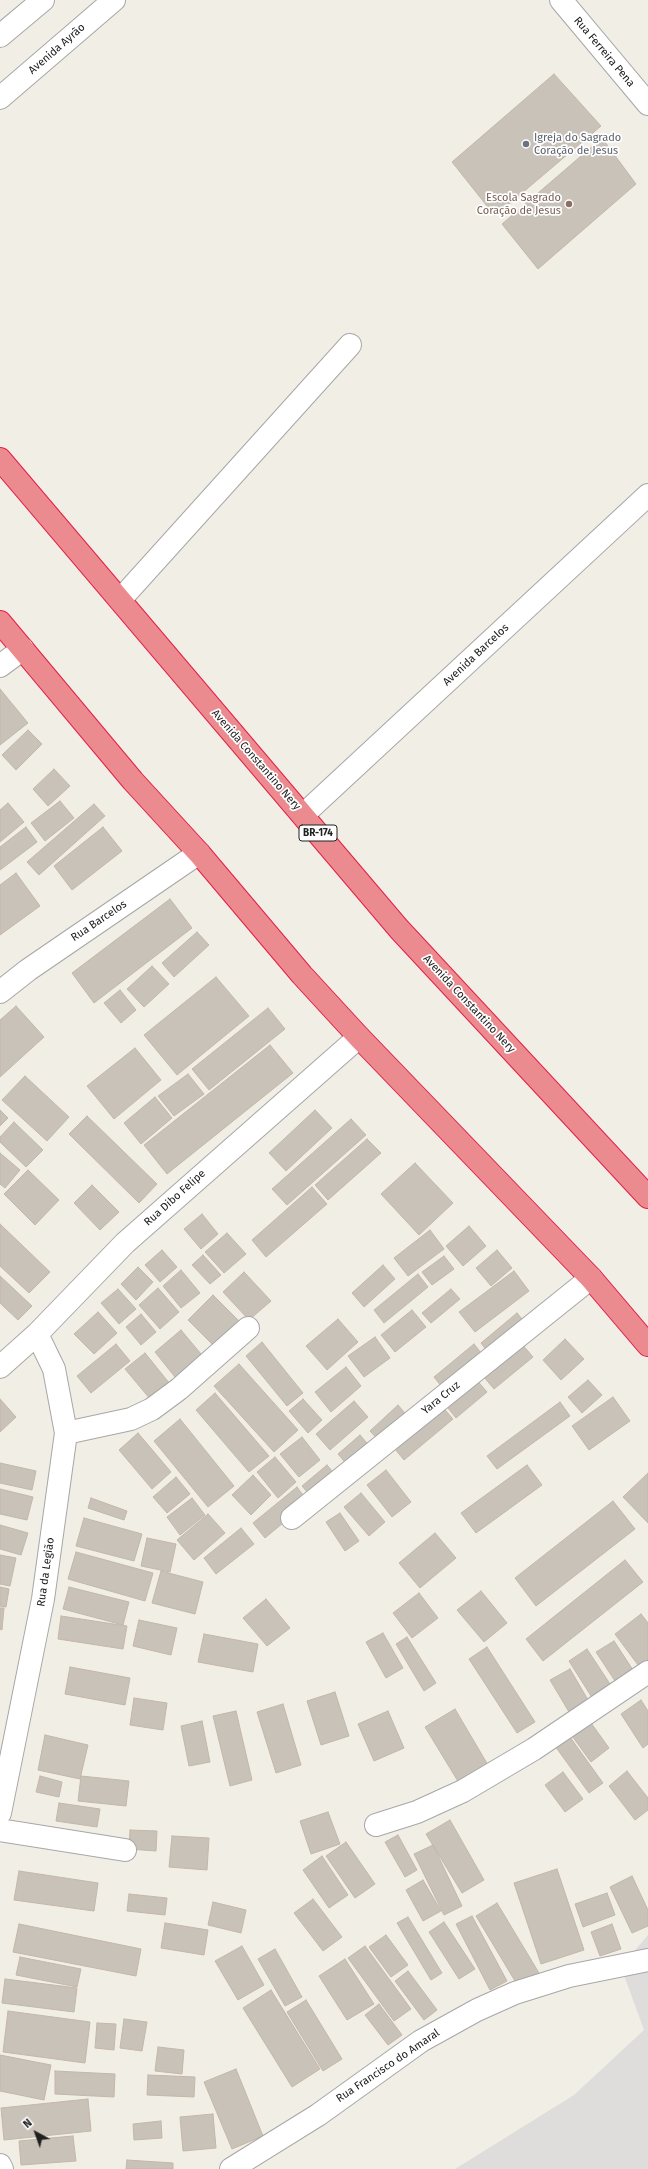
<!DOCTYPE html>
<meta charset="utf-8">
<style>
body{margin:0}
#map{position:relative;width:648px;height:2169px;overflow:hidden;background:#f1eee5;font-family:"Fira Sans",sans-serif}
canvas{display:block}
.north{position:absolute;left:16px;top:2113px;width:40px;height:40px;-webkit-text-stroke:3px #fff;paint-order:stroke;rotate:319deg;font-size:11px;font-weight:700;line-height:16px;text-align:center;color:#202020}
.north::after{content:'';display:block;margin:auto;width:14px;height:18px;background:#202020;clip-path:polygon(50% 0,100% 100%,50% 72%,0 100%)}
</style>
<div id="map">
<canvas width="648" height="2169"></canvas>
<div class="north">N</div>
</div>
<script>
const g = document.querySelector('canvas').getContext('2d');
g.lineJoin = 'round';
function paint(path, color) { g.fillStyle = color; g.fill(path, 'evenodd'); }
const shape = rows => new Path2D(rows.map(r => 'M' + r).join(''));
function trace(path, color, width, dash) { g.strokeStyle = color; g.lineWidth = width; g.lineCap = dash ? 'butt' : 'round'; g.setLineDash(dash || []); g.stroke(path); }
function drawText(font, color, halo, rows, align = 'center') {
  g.font = font + ' "Fira Sans",sans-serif'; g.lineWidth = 3.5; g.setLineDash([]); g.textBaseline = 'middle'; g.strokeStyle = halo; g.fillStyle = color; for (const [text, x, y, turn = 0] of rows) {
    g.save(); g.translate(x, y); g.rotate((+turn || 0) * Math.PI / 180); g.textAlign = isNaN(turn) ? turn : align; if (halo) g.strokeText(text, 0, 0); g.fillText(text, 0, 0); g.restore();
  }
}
paint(shape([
 [648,1935,648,2169,455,2169,574,2095,644,2030,621,1967]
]), '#dedddc');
const building = shape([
 [554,74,601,126,495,216,452,162,554,74],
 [602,138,636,184,538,269,502,224,602,138],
 [0,689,28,723,0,745,0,689],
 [28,730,42,744,16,770,2,755,28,730],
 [54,769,70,786,48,806,33,789,54,769],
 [60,801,74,818,45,841,31,823,60,801],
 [8,803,24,822,0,842,0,810,8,803],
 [94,804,105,816,39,875,27,862,94,804],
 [26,827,37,842,0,870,0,847,26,827],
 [103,827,122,851,72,890,54,866,103,827],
 [16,873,40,906,0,935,0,885,16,873],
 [170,899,192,928,94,1003,72,973,170,899],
 [197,932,209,945,174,977,162,963,197,932],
 [152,966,169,984,144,1007,127,989,152,966],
 [216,977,249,1016,177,1075,144,1035,216,977],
 [120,990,136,1010,121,1023,104,1003,120,990],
 [16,1006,44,1037,0,1077,0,1020,16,1006],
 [268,1008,285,1029,209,1090,192,1069,268,1008],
 [270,1045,293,1073,167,1174,144,1145,270,1045],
 [135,1048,161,1080,114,1119,87,1086,135,1048],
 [188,1074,204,1094,174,1116,158,1096,188,1074],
 [25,1076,69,1117,47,1141,2,1100,25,1076],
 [155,1097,172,1118,141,1144,124,1123,155,1097],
 [0,1110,8,1118,0,1126,0,1110],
 [315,1110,332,1128,286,1171,269,1153,315,1110],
 [87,1116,157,1184,139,1203,69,1134,87,1116],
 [351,1119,366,1135,287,1205,272,1189,351,1119],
 [14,1122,43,1150,26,1167,0,1142,0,1137,14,1122],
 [367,1139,381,1153,328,1200,315,1185,367,1139],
 [0,1153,20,1170,5,1188,0,1184,0,1153],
 [415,1163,453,1203,419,1235,381,1194,415,1163],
 [28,1170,59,1200,35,1225,4,1194,28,1170],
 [92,1185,119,1212,100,1230,74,1203,92,1185],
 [312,1187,327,1204,266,1257,252,1240,312,1187],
 [202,1214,218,1234,201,1249,184,1229,202,1214],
 [0,1224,50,1272,29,1293,0,1266,0,1224],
 [469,1226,486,1246,463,1266,446,1246,469,1226],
 [430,1230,444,1249,408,1276,394,1258,430,1230],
 [227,1233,246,1254,224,1273,205,1252,227,1233],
 [162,1250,177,1267,160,1282,145,1265,162,1250],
 [497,1250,512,1268,491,1286,476,1268,497,1250],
 [203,1255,221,1275,210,1284,192,1265,203,1255],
 [444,1256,454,1269,432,1285,422,1272,444,1256],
 [383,1265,395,1279,364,1307,352,1293,383,1265],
 [138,1267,153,1282,136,1300,121,1284,138,1267],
 [181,1270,200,1293,181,1308,163,1286,181,1270],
 [514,1271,529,1291,475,1332,459,1312,514,1271],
 [244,1272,271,1301,249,1320,223,1292,244,1272],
 [418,1274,428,1287,384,1323,374,1310,418,1274],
 [0,1276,32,1306,18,1320,0,1303,0,1276],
 [158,1288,179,1312,160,1329,139,1305,158,1288],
 [118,1289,136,1309,119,1324,101,1303,118,1289],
 [451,1289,460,1299,431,1323,422,1313,451,1289],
 [213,1295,239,1321,214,1346,188,1320,213,1295],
 [412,1310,426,1327,395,1352,381,1335,412,1310],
 [98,1312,117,1333,94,1354,74,1334,98,1312],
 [517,1313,528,1326,491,1356,481,1343,517,1313],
 [141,1314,156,1332,141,1345,126,1327,141,1314],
 [338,1319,358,1342,327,1370,306,1346,338,1319],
 [181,1330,206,1360,179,1382,155,1352,181,1330],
 [375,1337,390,1358,364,1377,348,1356,375,1337],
 [565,1339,584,1359,561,1380,543,1360,565,1339],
 [262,1342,303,1393,287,1406,246,1356,262,1342],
 [521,1343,533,1357,494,1389,483,1376,521,1343],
 [116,1344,130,1361,91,1393,77,1376,116,1344],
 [474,1344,485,1358,445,1391,434,1377,474,1344],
 [145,1353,170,1384,151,1400,125,1369,145,1353],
 [239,1364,298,1430,274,1452,214,1386,239,1364],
 [346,1367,361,1386,331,1412,315,1392,346,1367],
 [475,1378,487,1392,456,1418,444,1403,475,1378],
 [588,1380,602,1395,582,1413,568,1397,588,1380],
 [215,1393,269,1456,249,1472,196,1410,215,1393],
 [613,1397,630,1421,589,1450,572,1426,613,1397],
 [0,1399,16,1417,0,1432,0,1399],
 [303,1399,322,1420,308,1433,289,1411,303,1399],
 [354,1401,368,1417,330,1450,316,1434,354,1401],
 [560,1402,570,1416,497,1469,487,1456,560,1402],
 [439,1403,453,1419,404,1460,390,1443,439,1403],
 [398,1405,409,1418,381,1443,370,1431,398,1405],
 [180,1419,234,1486,208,1507,154,1441,180,1419],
 [138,1433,171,1472,152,1489,119,1450,138,1433],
 [360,1435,372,1449,350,1468,338,1454,360,1435],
 [302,1437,320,1460,299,1477,280,1454,302,1437],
 [275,1457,296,1482,278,1498,257,1472,275,1457],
 [0,1463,36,1471,32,1490,0,1483,0,1463],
 [327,1465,338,1478,313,1499,302,1486,327,1465],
 [527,1465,542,1485,476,1533,461,1513,527,1465],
 [386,1470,411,1502,392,1517,367,1485,386,1470],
 [648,1473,648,1523,623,1497,648,1473],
 [253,1475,271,1495,251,1515,232,1495,253,1475],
 [176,1477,190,1494,167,1513,153,1497,176,1477],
 [297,1487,308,1502,265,1538,253,1523,297,1487],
 [0,1489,33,1497,27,1520,0,1514,0,1489],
 [361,1493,385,1522,369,1536,344,1507,361,1493],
 [91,1498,127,1511,124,1520,88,1508,91,1498],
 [192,1498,205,1515,180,1535,167,1517,192,1498],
 [613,1501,635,1529,536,1606,515,1578,613,1501],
 [340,1513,359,1541,345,1551,326,1522,340,1513],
 [208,1514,225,1533,194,1560,177,1540,208,1514],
 [84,1518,142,1534,134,1561,76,1546,84,1518],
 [0,1525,28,1533,21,1555,0,1549,0,1525],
 [241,1528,254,1544,216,1574,204,1558,241,1528],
 [435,1533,456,1558,420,1588,399,1563,435,1533],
 [147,1538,176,1544,170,1572,141,1566,147,1538],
 [76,1552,153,1573,145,1601,68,1579,76,1552],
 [0,1555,16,1558,10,1586,0,1584,0,1555],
 [625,1560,643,1582,543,1661,526,1639,625,1560],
 [161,1571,203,1582,195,1614,152,1603,161,1571],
 [0,1587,9,1589,6,1607,0,1606,0,1587],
 [69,1587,129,1602,123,1625,63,1609,69,1587],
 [481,1591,507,1623,484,1642,457,1610,481,1591],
 [419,1593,438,1618,412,1638,393,1613,419,1593],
 [266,1599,290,1628,267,1646,243,1618,266,1599],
 [0,1608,4,1608,2,1630,0,1629,0,1608],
 [641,1614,648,1623,648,1664,641,1669,615,1634,641,1614],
 [61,1616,127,1626,123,1649,58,1639,61,1616],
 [139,1620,177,1628,171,1655,133,1646,139,1620],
 [383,1633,403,1668,386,1678,366,1642,383,1633],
 [204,1634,258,1644,253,1672,198,1662,204,1634],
 [407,1637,436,1683,424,1691,396,1644,407,1637],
 [614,1641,633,1670,615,1681,596,1652,614,1641],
 [487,1647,535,1722,517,1733,469,1659,487,1647],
 [587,1649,610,1684,591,1696,569,1661,587,1649],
 [70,1667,130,1678,125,1705,65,1694,70,1667],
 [570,1669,591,1705,572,1717,550,1680,570,1669],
 [335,1692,349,1736,321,1745,307,1701,335,1692],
 [134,1698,167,1703,163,1730,130,1725,134,1698],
 [641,1700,648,1711,648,1744,643,1748,621,1714,641,1700],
 [283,1704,301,1765,276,1773,257,1712,283,1704],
 [455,1709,488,1765,459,1783,425,1727,455,1709],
 [236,1711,252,1780,230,1786,213,1716,236,1711],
 [388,1711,404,1748,374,1761,358,1724,388,1711],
 [202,1721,210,1762,189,1766,181,1726,202,1721],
 [591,1723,609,1748,591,1762,572,1736,591,1723],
 [45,1735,88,1745,80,1779,38,1770,45,1735],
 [570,1737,603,1783,589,1793,555,1746,570,1737],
 [627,1771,648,1798,648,1810,635,1820,609,1786,627,1771],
 [563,1772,583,1799,565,1812,545,1785,563,1772],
 [40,1776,62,1782,59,1797,36,1792,40,1776],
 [81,1776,129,1781,126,1806,78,1801,81,1776],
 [59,1803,100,1809,97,1827,56,1821,59,1803],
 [328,1812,340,1844,311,1854,300,1821,328,1812],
 [450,1820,484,1880,462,1893,426,1834,450,1820],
 [130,1830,157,1831,156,1851,129,1849,130,1830],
 [398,1835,417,1870,405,1877,385,1842,398,1835],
 [172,1836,209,1838,207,1870,169,1867,172,1836],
 [346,1842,375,1884,355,1898,326,1856,346,1842],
 [433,1845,462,1906,444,1915,414,1854,433,1845],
 [322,1856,348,1895,329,1908,303,1870,322,1856],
 [557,1869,584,1950,541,1964,514,1883,557,1869],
 [19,1871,98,1883,94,1911,14,1900,19,1871],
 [632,1876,648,1910,648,1926,632,1933,610,1887,632,1876],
 [423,1880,441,1911,423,1921,406,1890,423,1880],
 [607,1893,615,1915,583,1927,575,1904,607,1893],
 [129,1894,167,1898,165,1915,127,1911,129,1894],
 [313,1899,342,1937,323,1951,294,1913,313,1899],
 [213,1902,246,1910,241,1933,208,1925,213,1902],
 [497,1903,539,1973,518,1986,476,1916,497,1903],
 [472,1916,507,1981,490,1990,456,1924,472,1916],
 [408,1917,442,1973,431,1980,397,1923,408,1917],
 [444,1922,475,1969,459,1979,429,1932,444,1922],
 [165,1923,208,1930,204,1955,161,1948,165,1923],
 [19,1924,141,1949,136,1976,13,1952,19,1924],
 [612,1924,621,1949,600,1956,591,1932,612,1924],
 [386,1935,408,1965,391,1977,369,1947,386,1935],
 [242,1946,264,1985,238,2000,215,1961,242,1946],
 [365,1946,411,2009,394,2021,348,1958,365,1946],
 [275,1949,302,1997,285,2006,258,1959,275,1949],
 [20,1957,81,1969,77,1987,16,1975,20,1957],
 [345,1959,374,2004,347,2020,319,1976,345,1959],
 [408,1971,437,2010,424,2020,395,1981,408,1971],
 [5,1979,77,1988,74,2012,2,2003,5,1979],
 [271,1990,320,2069,292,2087,243,2008,271,1990],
 [306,2000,342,2059,323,2071,287,2012,306,2000],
 [379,2004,402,2035,388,2045,365,2015,379,2004],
 [8,2011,90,2022,85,2063,3,2052,8,2011],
 [124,2019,147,2022,142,2051,120,2048,124,2019],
 [97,2023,116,2024,114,2050,95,2048,97,2023],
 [158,2047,184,2050,182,2074,155,2071,158,2047],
 [0,2055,51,2065,44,2100,0,2091,0,2055],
 [236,2069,263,2136,232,2149,204,2082,236,2069],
 [55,2071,115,2074,114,2097,55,2094,55,2071],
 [148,2075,195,2077,194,2097,147,2095,148,2075],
 [88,2099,91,2131,4,2140,1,2108,88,2099],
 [213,2114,216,2148,183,2151,180,2117,213,2114],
 [161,2121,162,2138,134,2140,133,2124,161,2121],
 [73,2136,76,2161,21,2165,19,2141,73,2136],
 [127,2160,173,2163,173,2169,126,2169,127,2160]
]);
paint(building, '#c9c2b8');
trace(building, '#c3b7a7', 1);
const minor = shape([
 [561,0,648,104],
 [0,36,43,0],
 [0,98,114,0],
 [120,600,350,345],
 [0,666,23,649],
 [303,815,648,495],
 [0,992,28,970,199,853],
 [0,1367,37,1334,125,1243,359,1037],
 [66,1433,131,1419,152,1409,179,1389,248,1328],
 [292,1518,591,1278],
 [0,1813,43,1599,66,1433,54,1369,37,1334],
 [376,1825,417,1812,463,1791,534,1749,648,1672],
 [0,1830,125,1850],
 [0,2165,2,2169],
 [231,2169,318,2115,421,2041,477,2010,515,1993,569,1976,648,1960]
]);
const highway = shape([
 [0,459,399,929,648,1197],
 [0,622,133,781,199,853,302,975,359,1037,591,1278,648,1345]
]);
trace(minor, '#a7a7a7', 24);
trace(highway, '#e31e46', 24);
trace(minor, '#fff', 22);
trace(highway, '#eb8a8f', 22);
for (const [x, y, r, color] of [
 [526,144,4,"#6b7280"],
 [569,204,4,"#8d6e63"]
]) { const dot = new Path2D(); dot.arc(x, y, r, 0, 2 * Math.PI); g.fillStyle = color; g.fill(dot); trace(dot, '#fff', 1.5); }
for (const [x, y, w] of [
 [318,833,38]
]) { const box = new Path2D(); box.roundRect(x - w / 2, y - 8, w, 16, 3); g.fillStyle = '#fff'; g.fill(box); trace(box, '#202020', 1); }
drawText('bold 10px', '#202020', null, [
 ["BR-174",318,833]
]);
drawText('11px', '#202020', '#fff', [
 ["Avenida Ayrão",57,49,-41],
 ["Rua Ferreira Pena",604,52,50],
 ["Avenida Barcelos",476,655,-43],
 ["Avenida Constantino Nery",256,760,49],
 ["Rua Barcelos",99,921,-34],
 ["Avenida Constantino Nery",469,1004,47],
 ["Rua Dibo Felipe",175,1198,-42],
 ["Yara Cruz",441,1398,-39],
 ["Rua da Legião",46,1572,-82],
 ["Rua Francisco do Amaral",388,2066,-34]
]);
drawText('11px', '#5b616d', '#fff', [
 ["Igreja do Sagrado",534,138],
 ["Coração de Jesus",534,151]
], 'left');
drawText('11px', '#785e54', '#fff', [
 ["Escola Sagrado",561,198],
 ["Coração de Jesus",561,211]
], 'right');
</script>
